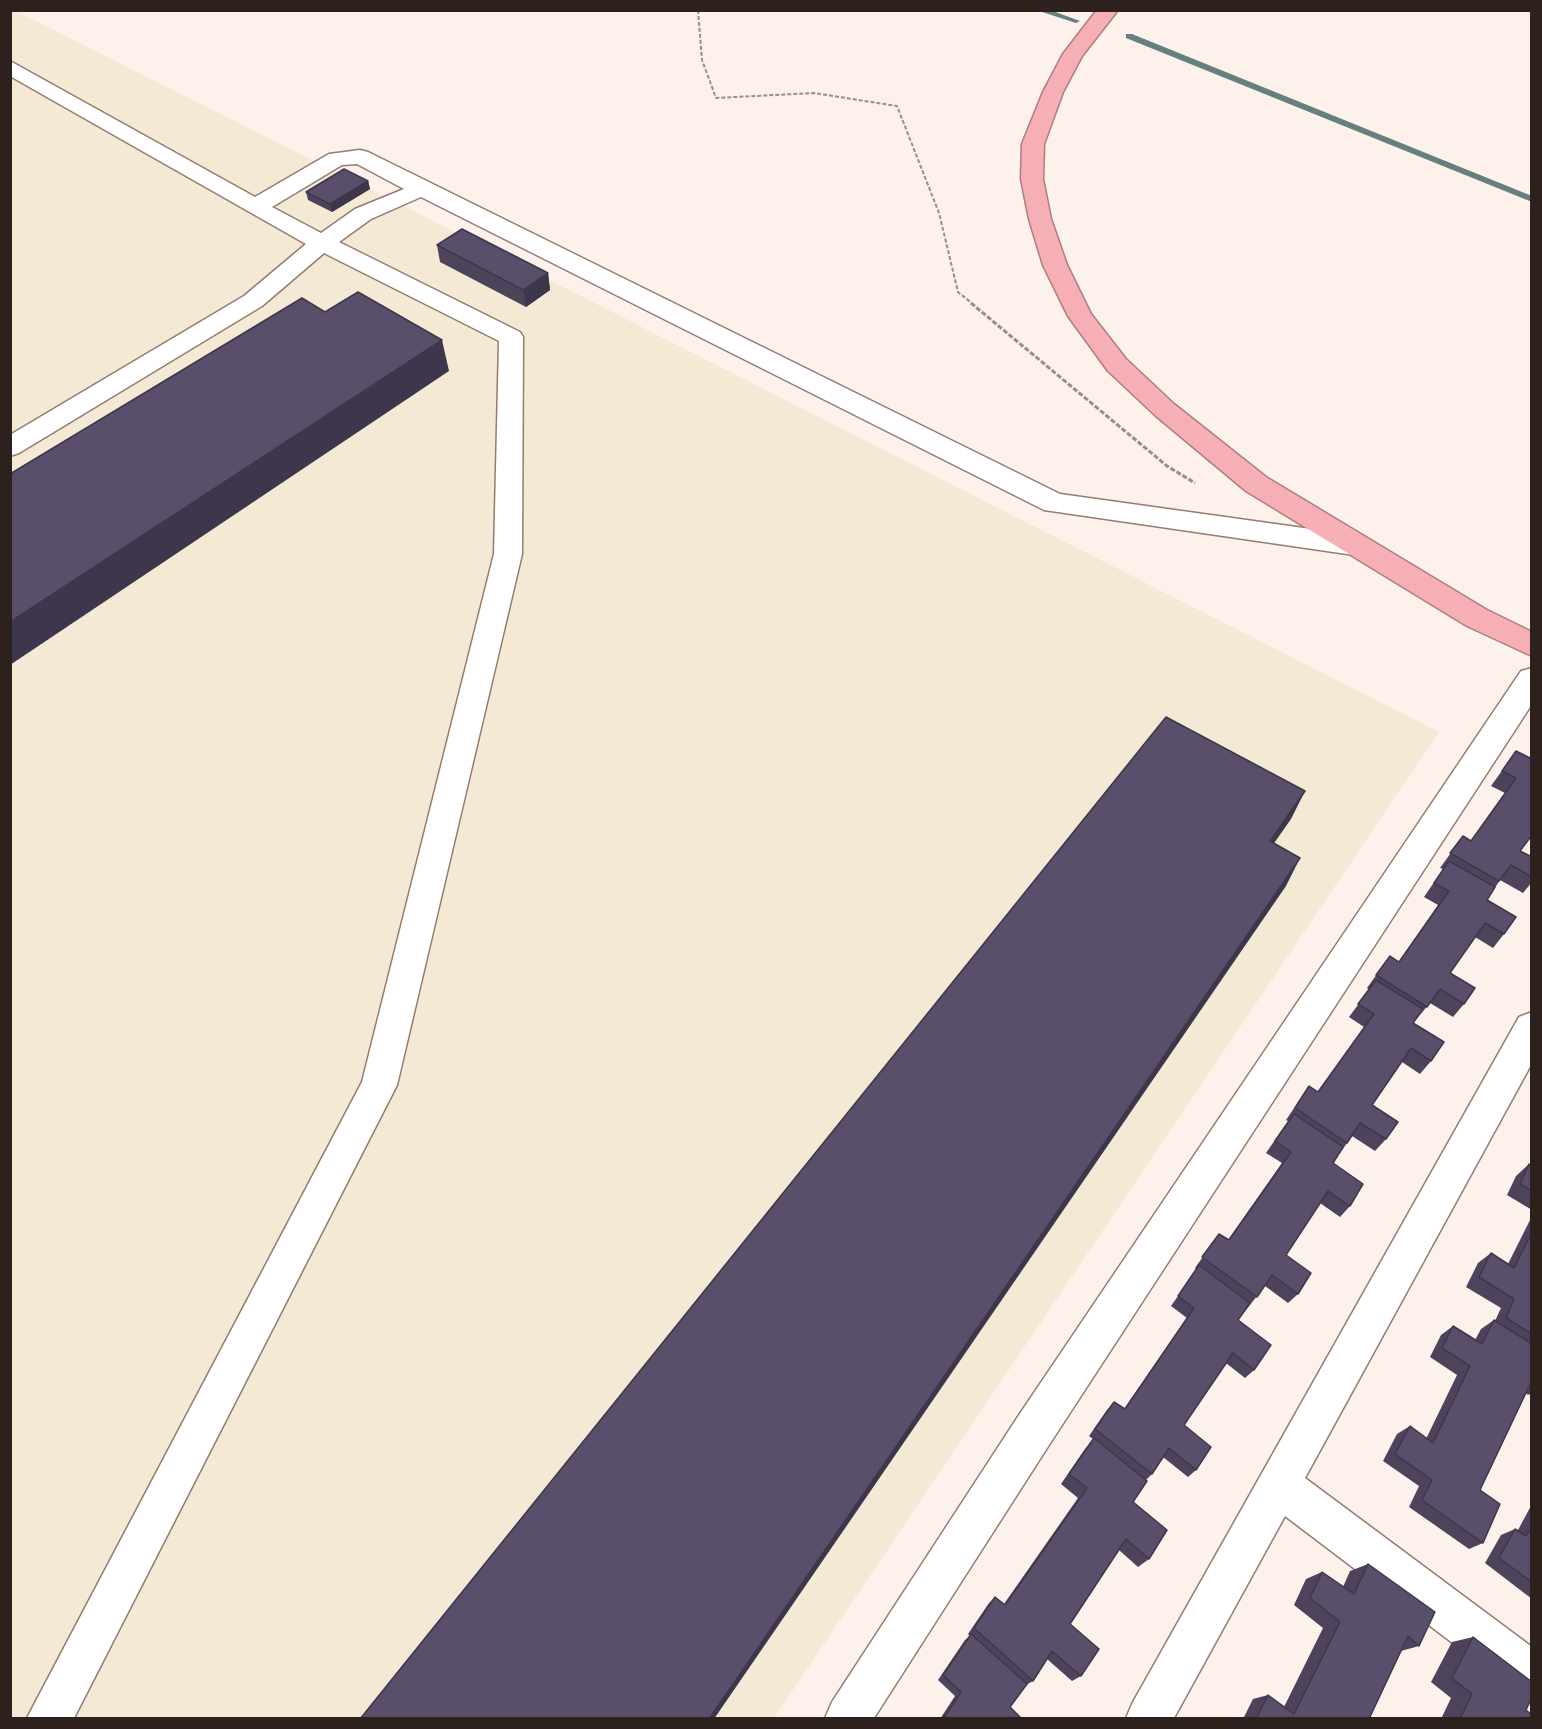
<!DOCTYPE html>
<style>
body{margin:0}
#map{position:relative;width:1542px;height:1729px;overflow:hidden;background:#fdf1ec;font-family:Cabin,sans-serif}
canvas{display:block}
.frame{position:absolute;inset:0;border:12px solid #2c211c;pointer-events:none}
</style>
<div id="map">
<canvas width="1542" height="1729"></canvas>
<div class="frame"></div>
</div>
<script>
const g = document.querySelector('canvas').getContext('2d');
g.lineJoin = 'round';
function paint(path, color) { g.fillStyle = color; g.fill(path, 'evenodd'); }
const shape = rows => new Path2D(rows.map(r => 'M' + r).join(''));
function trace(path, color, width, dash) { g.strokeStyle = color; g.lineWidth = width; g.lineCap = dash ? 'butt' : 'round'; g.setLineDash(dash || []); g.stroke(path); }
paint(shape([
 [11,11,16,11,370,189,1439,732,774,1718,11,1718]
]), '#f3e9d4');
paint(shape([
 [1036,10,1050,10,1080,21,1076,23,1036,10],
 [1126,34,1132,34,1532,196,1532,202,1126,38,1126,34]
]), '#65807f');
const minor = shape([
 [10,61,255,197,329,154,360,150,368,152,1060,494,1354,535,1364,538,1368,545,1364,552,1354,555,1044,510,421,197,371,219,339,242,520,332,523,337,522,554,397,1085,74,1718,27,1718,362,1082,494,554,499,341,324,253,262,306,19,453,10,456,10,435,244,296,306,244,10,76,10,61],
 [357,164,404,189,355,209,321,233,272,207,342,165,357,164],
 [1532,668,1532,704,1049,1445,874,1718,825,1718,832,1702,1019,1415,1521,671,1532,668],
 [1532,1012,1532,1063,1305,1478,1532,1647,1532,1698,1516,1691,1285,1516,1174,1718,1126,1718,1133,1702,1519,1017,1532,1012]
]);
const highway = shape([
 [1097,10,1118,10,1082,56,1063,92,1044,144,1043,179,1051,219,1067,265,1091,314,1126,359,1174,404,1266,477,1487,610,1532,632,1532,656,1467,626,1246,491,1156,416,1108,371,1068,316,1043,265,1029,219,1021,179,1022,144,1043,92,1063,54,1097,10]
]);
trace(minor, '#977b70', 3);
trace(highway, '#af7d7f', 3);
trace(shape([
 [698,10,702,60,716,98,814,93,897,106,939,213,958,292,973,304]
]), '#998e89', 2, [4, 2]);
trace(shape([
 [971,303,1167,466,1195,483]
]), '#998e89', 3, [5, 2]);
paint(minor, '#fff');
paint(highway, '#f6afb4');
paint(shape([
 [368,181,370,189,332,212,308,200,306,192],
 [437,245,548,273,550,290,526,307,440,262],
 [1516,751,1520,851,1532,857,1532,882,1523,893,1500,880,1487,900,1504,934,1493,948,1475,937,1450,973,1464,1004,1453,1017,1430,1003,1413,1023,1431,1061,1420,1074,1402,1062,1372,1105,1386,1139,1375,1151,1352,1136,1333,1163,1350,1206,1340,1217,1320,1203,1286,1255,1298,1294,1288,1303,1265,1286,1238,1320,1254,1370,1245,1378,1226,1363,1184,1425,1196,1470,1188,1477,1163,1457,1152,1474,1146,1480,1133,1502,1149,1559,1138,1567,1119,1550,1070,1624,1081,1676,1072,1681,1047,1659,1033,1681,1026,1685,1010,1707,1022,1719,940,1719,955,1696,938,1680,965,1640,970,1636,968,1634,989,1603,995,1597,1004,1604,1078,1498,1061,1484,1085,1449,1093,1439,1089,1436,1107,1410,1114,1402,1124,1409,1187,1318,1171,1306,1197,1269,1195,1268,1219,1234,1228,1240,1282,1163,1266,1153,1288,1121,1286,1120,1309,1086,1318,1092,1364,1027,1349,1017,1369,990,1367,988,1390,956,1399,962,1438,905,1424,897,1443,869,1440,868,1463,836,1471,841,1505,793,1491,786],
 [1529,1164,1532,1166,1532,1210,1507,1195,1516,1176],
 [1532,1216,1532,1393,1528,1395,1526,1393,1480,1490,1483,1543,1469,1549,1409,1507,1419,1486,1383,1461,1397,1434,1410,1426,1426,1439,1457,1375,1430,1357,1441,1335,1453,1326,1475,1340,1481,1329,1494,1320,1495,1321,1501,1308,1466,1287,1478,1263,1491,1253,1508,1264],
 [1532,1504,1532,1599,1485,1563,1501,1535,1515,1529,1518,1530],
 [1368,1564,1419,1646,1401,1651,1369,1719,1243,1719,1253,1699,1268,1695,1284,1707,1323,1628,1294,1605,1306,1579,1322,1572,1343,1587,1350,1571],
 [1473,1637,1526,1710,1532,1719,1441,1719,1451,1698,1431,1682,1452,1642]
]), '#4d445c');
paint(shape([
 [368,181,370,189,332,212,330,204],
 [548,273,550,290,526,307,523,290],
 [442,340,449,371,10,665,10,622],
 [1305,791,1291,819,1256,869,1270,841],
 [1300,858,1286,886,714,1719,709,1719]
]), '#3e374b');
const building = shape([
 [344,169,368,181,330,204,306,192,344,169],
 [462,229,548,273,523,290,437,245,462,229],
 [358,292,442,340,10,622,10,474,302,298,325,312,358,292],
 [1166,717,1305,791,1270,841,1300,858,709,1719,360,1719,1166,717],
 [1516,751,1532,759,1532,835,1520,851,1532,857,1532,877,1511,865,1499,881,1450,853,1463,836,1471,841,1516,778,1502,771,1516,751],
 [1449,861,1495,887,1487,900,1516,917,1504,934,1485,923,1450,973,1475,988,1464,1004,1440,989,1427,1007,1376,975,1390,956,1399,962,1449,891,1434,883,1449,861],
 [1376,980,1423,1009,1413,1023,1444,1042,1431,1061,1411,1048,1372,1105,1398,1122,1386,1139,1360,1123,1347,1143,1295,1108,1309,1086,1318,1092,1374,1014,1358,1004,1376,980],
 [1294,1114,1343,1147,1333,1163,1363,1184,1350,1206,1328,1191,1286,1255,1311,1273,1298,1294,1272,1275,1257,1297,1202,1257,1219,1234,1229,1240,1291,1152,1275,1141,1294,1114],
 [1529,1164,1532,1166,1532,1191,1520,1184,1529,1164],
 [1532,1232,1532,1334,1506,1318,1514,1299,1479,1277,1491,1253,1514,1268,1532,1232],
 [1199,1265,1250,1303,1238,1320,1271,1345,1254,1370,1233,1353,1184,1425,1211,1447,1196,1470,1169,1448,1152,1474,1095,1429,1114,1402,1125,1409,1194,1308,1178,1296,1199,1265],
 [1494,1320,1532,1344,1532,1380,1480,1490,1500,1504,1483,1543,1422,1500,1432,1480,1395,1454,1410,1426,1433,1443,1470,1366,1442,1348,1453,1326,1482,1344,1494,1320],
 [1094,1438,1147,1481,1133,1502,1167,1530,1149,1559,1126,1539,1070,1624,1099,1649,1081,1676,1052,1651,1033,1681,974,1628,995,1597,1005,1605,1087,1488,1069,1474,1094,1438],
 [1532,1527,1532,1582,1499,1558,1515,1529,1526,1536,1532,1527],
 [1368,1564,1435,1612,1419,1646,1408,1636,1369,1719,1256,1719,1268,1695,1294,1714,1340,1622,1310,1598,1322,1572,1354,1594,1368,1564],
 [971,1634,1027,1684,1010,1707,1022,1719,943,1719,961,1692,943,1675,971,1634],
 [1473,1637,1532,1682,1532,1697,1526,1710,1532,1715,1532,1719,1460,1719,1472,1694,1452,1678,1473,1637]
]);
paint(building, '#594f6b');
trace(building, '#3e374b', 1.5);
</script>
